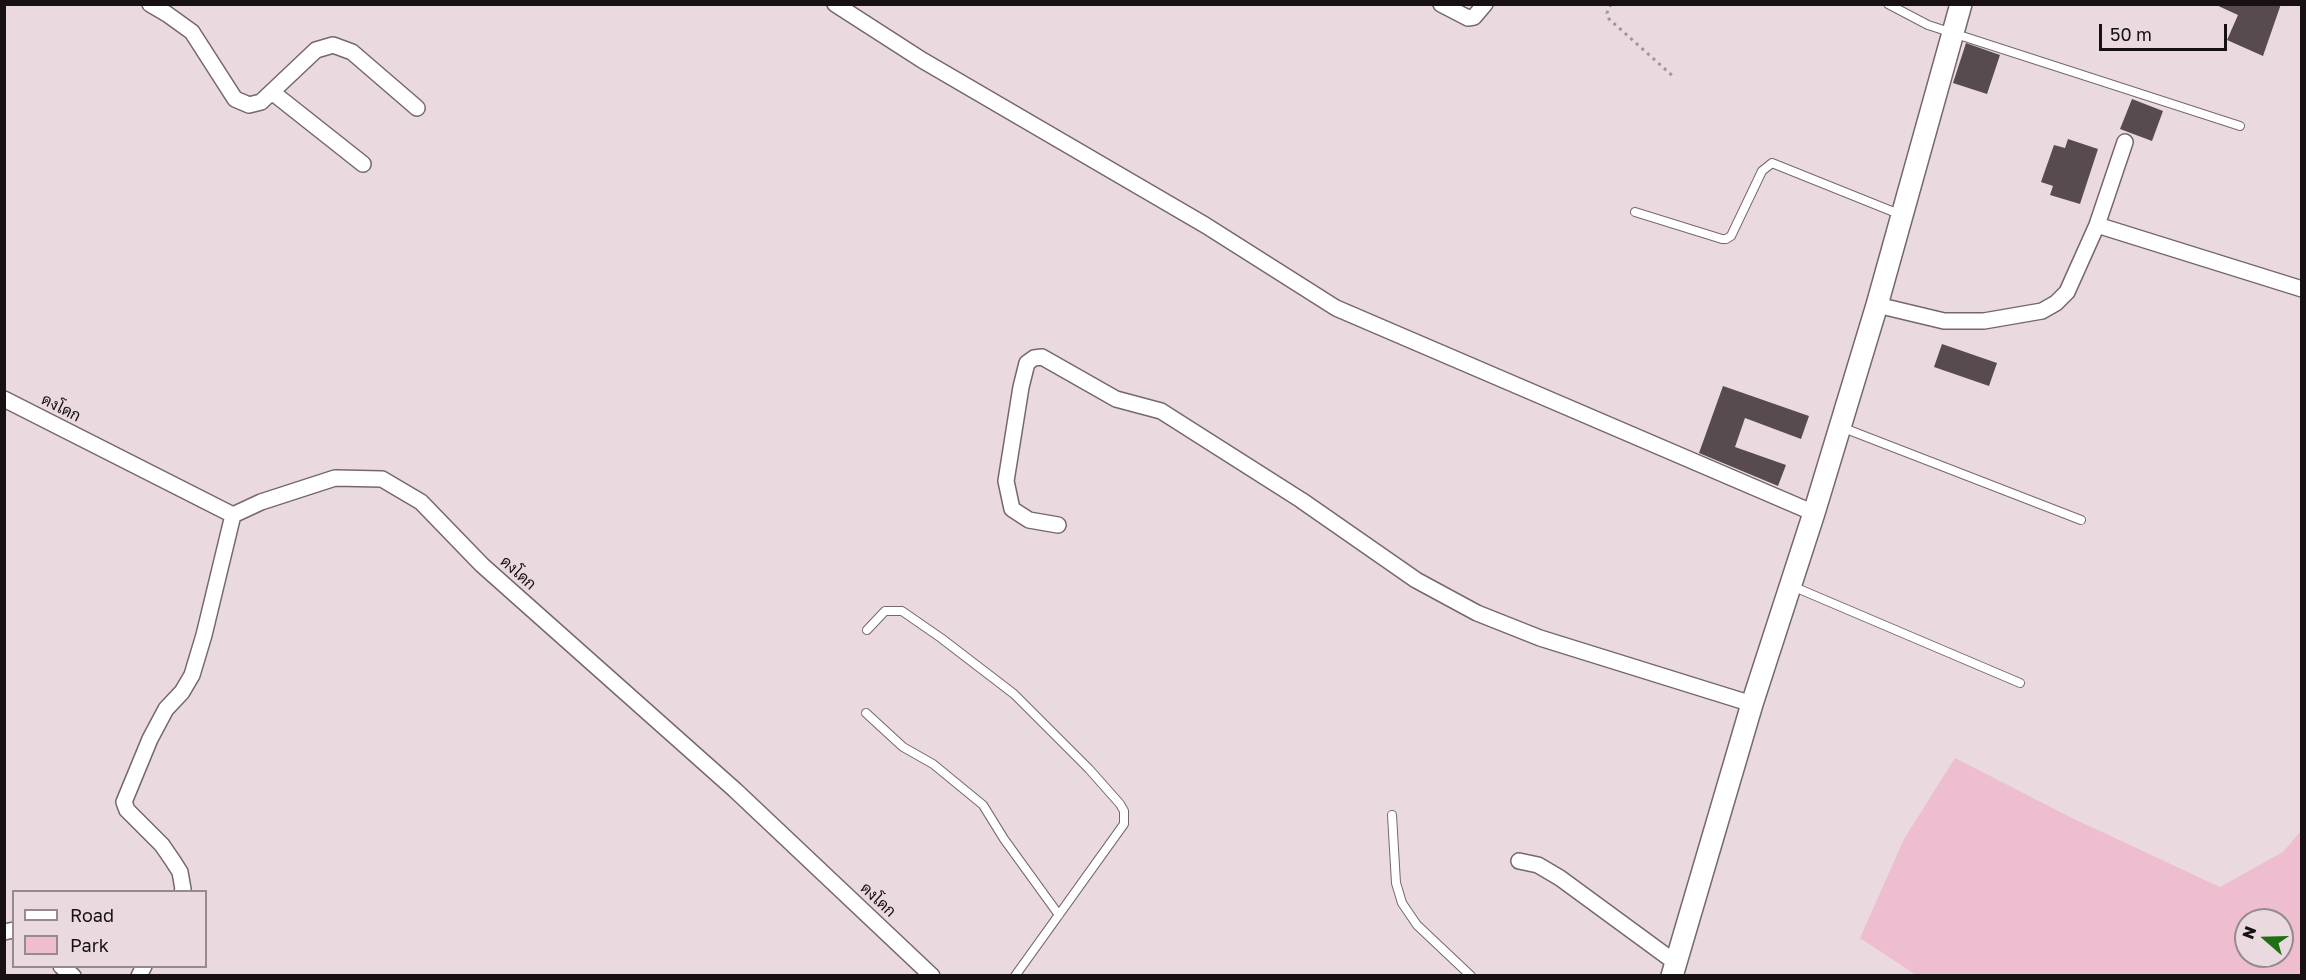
<!DOCTYPE html>
<meta charset="utf-8">
<style>
body{margin:0}
#map{position:relative;width:2306px;height:980px;overflow:hidden;background:#eadae0;font-family:"Golos Text",sans-serif}
canvas{display:block}
.frame{position:absolute;inset:0;border:6px solid #171113;pointer-events:none}
.legend{position:absolute;left:12px;top:890px;width:195px;height:78px;box-sizing:border-box;background:#eadae0;border:2px solid #968a8e;margin:0;padding:8px 10px;list-style:none;font-size:18px;color:#171113}
.legend li{display:flex;align-items:center;gap:12px;height:30px}
.legend b{width:30px;border:2px solid #968a8e}
.north{position:absolute;left:2234px;top:908px;width:60px;height:60px;box-sizing:border-box;background:#eadae0;border:2px solid #968a8e;border-radius:50%;rotate:290deg;font-size:16px;font-weight:700;line-height:24px;text-align:center;color:#171113}
.north::after{content:'';display:block;margin:auto;width:21px;height:27px;background:#206f15;clip-path:polygon(50% 0,100% 100%,50% 72%,0 100%)}
.scale{position:absolute;left:2099px;top:24px;width:128px;height:27px;box-sizing:border-box;border:3px solid #171113;border-top:0;padding-left:8px;font-size:18px;line-height:21px;white-space:nowrap;color:#171113;-webkit-text-stroke:4px #eadae0;paint-order:stroke}
</style>
<div id="map">
<canvas width="2306" height="980"></canvas>
<div class="frame"></div>
<ul class="legend">
<li><b style="height:8px;background:#fff"></b>Road</li>
<li><b style="height:16px;background:#eebdcf"></b>Park</li>
</ul>
<div class="north">N</div>
<div class="scale">50 m</div>
</div>
<script>
const g = document.querySelector('canvas').getContext('2d');
g.lineJoin = 'round';
function paint(path, color) { g.fillStyle = color; g.fill(path, 'evenodd'); }
const shape = rows => new Path2D(rows.map(r => 'M' + r).join(''));
function trace(path, color, width, dash) { g.strokeStyle = color; g.lineWidth = width; g.lineCap = dash ? 'butt' : 'round'; g.setLineDash(dash || []); g.stroke(path); }
function drawText(font, color, halo, rows, align = 'center') {
  g.font = font + ' "Golos Text",Sarabun,sans-serif'; g.lineWidth = 6; g.setLineDash([]); g.textBaseline = 'middle'; g.strokeStyle = halo; g.fillStyle = color; for (const [text, x, y, turn = 0] of rows) {
    g.save(); g.translate(x, y); g.rotate((+turn || 0) * Math.PI / 180); g.textAlign = isNaN(turn) ? turn : align; if (halo) g.strokeText(text, 0, 0); g.fillText(text, 0, 0); g.restore();
  }
}
paint(shape([
 [1955,758,2072,818,2220,887,2283,852,2301,831,2301,975,1916,975,1860,938,1904,839],
 [2246,920,2282,920,2282,956,2246,956]
]), '#eebdcf');
paint(shape([
 [2214,4,2281,4,2263,56,2227,40,2238,15],
 [1966,43,2000,55,1987,94,1953,83],
 [2132,99,2163,111,2152,141,2120,129],
 [2068,139,2098,149,2080,204,2050,195,2053,186,2041,182,2054,145,2065,148],
 [1942,344,1997,363,1989,386,1934,367],
 [1723,386,1809,416,1801,439,1745,418,1735,447,1786,465,1778,486,1699,453]
]), '#574b4f');
const lane = shape([
 [1888,4,1928,25,2240,126],
 [1635,212,1722,239,1726,239,1731,236,1762,171,1772,163,1899,214],
 [1841,427,2081,520],
 [1792,586,2020,683],
 [867,630,885,611,902,611,941,638,1014,694,1089,769,1120,804,1124,811,1124,824,1015,976],
 [866,713,903,747,933,764,983,805,1004,839,1059,915],
 [1392,815,1396,883,1402,903,1417,925,1471,976]
]);
const street = shape([
 [150,4,167,14,192,32,235,99,249,105,261,102,316,50,333,45,352,52,417,108],
 [835,4,922,60,1205,225,1336,308,1814,513],
 [1441,4,1468,18,1474,17,1485,4],
 [272,92,363,164],
 [2097,225,2302,289],
 [1877,305,1944,321,1984,321,2042,311,2056,303,2067,292,2097,225,2125,142],
 [4,399,233,515,261,502,335,478,382,479,421,502,482,565,735,790,932,976],
 [1058,525,1029,520,1012,509,1006,481,1021,387,1027,363,1034,358,1042,357,1116,399,1161,411,1301,500,1416,580,1477,613,1540,638,1752,704],
 [1519,861,1538,865,1560,878,1676,963],
 [182,892,183,889,180,872,173,861,162,845,127,810,124,802,150,739,166,709,182,692,192,675,204,635,233,515],
 [4,932,14,930],
 [61,966,73,976],
 [139,976,144,966]
]);
const secondary = shape([
 [1672,976,1752,704,1814,513,1877,305,1961,4]
]);
trace(lane, '#75686c', 10);
trace(street, '#75686c', 18);
trace(secondary, '#75686c', 24);
trace(shape([
 [1611,4,1607,13,1608,18,1674,77]
]), '#a2959a', 3, [3, 4.5]);
trace(lane, '#fff', 8);
trace(street, '#fff', 15);
trace(secondary, '#fff', 21);
drawText('16px', '#171113', '#eadae0', [
 ["ดงโดก",61,408,27],
 ["ดงโดก",518,573,42],
 ["ดงโดก",878,900,43]
]);
</script>
